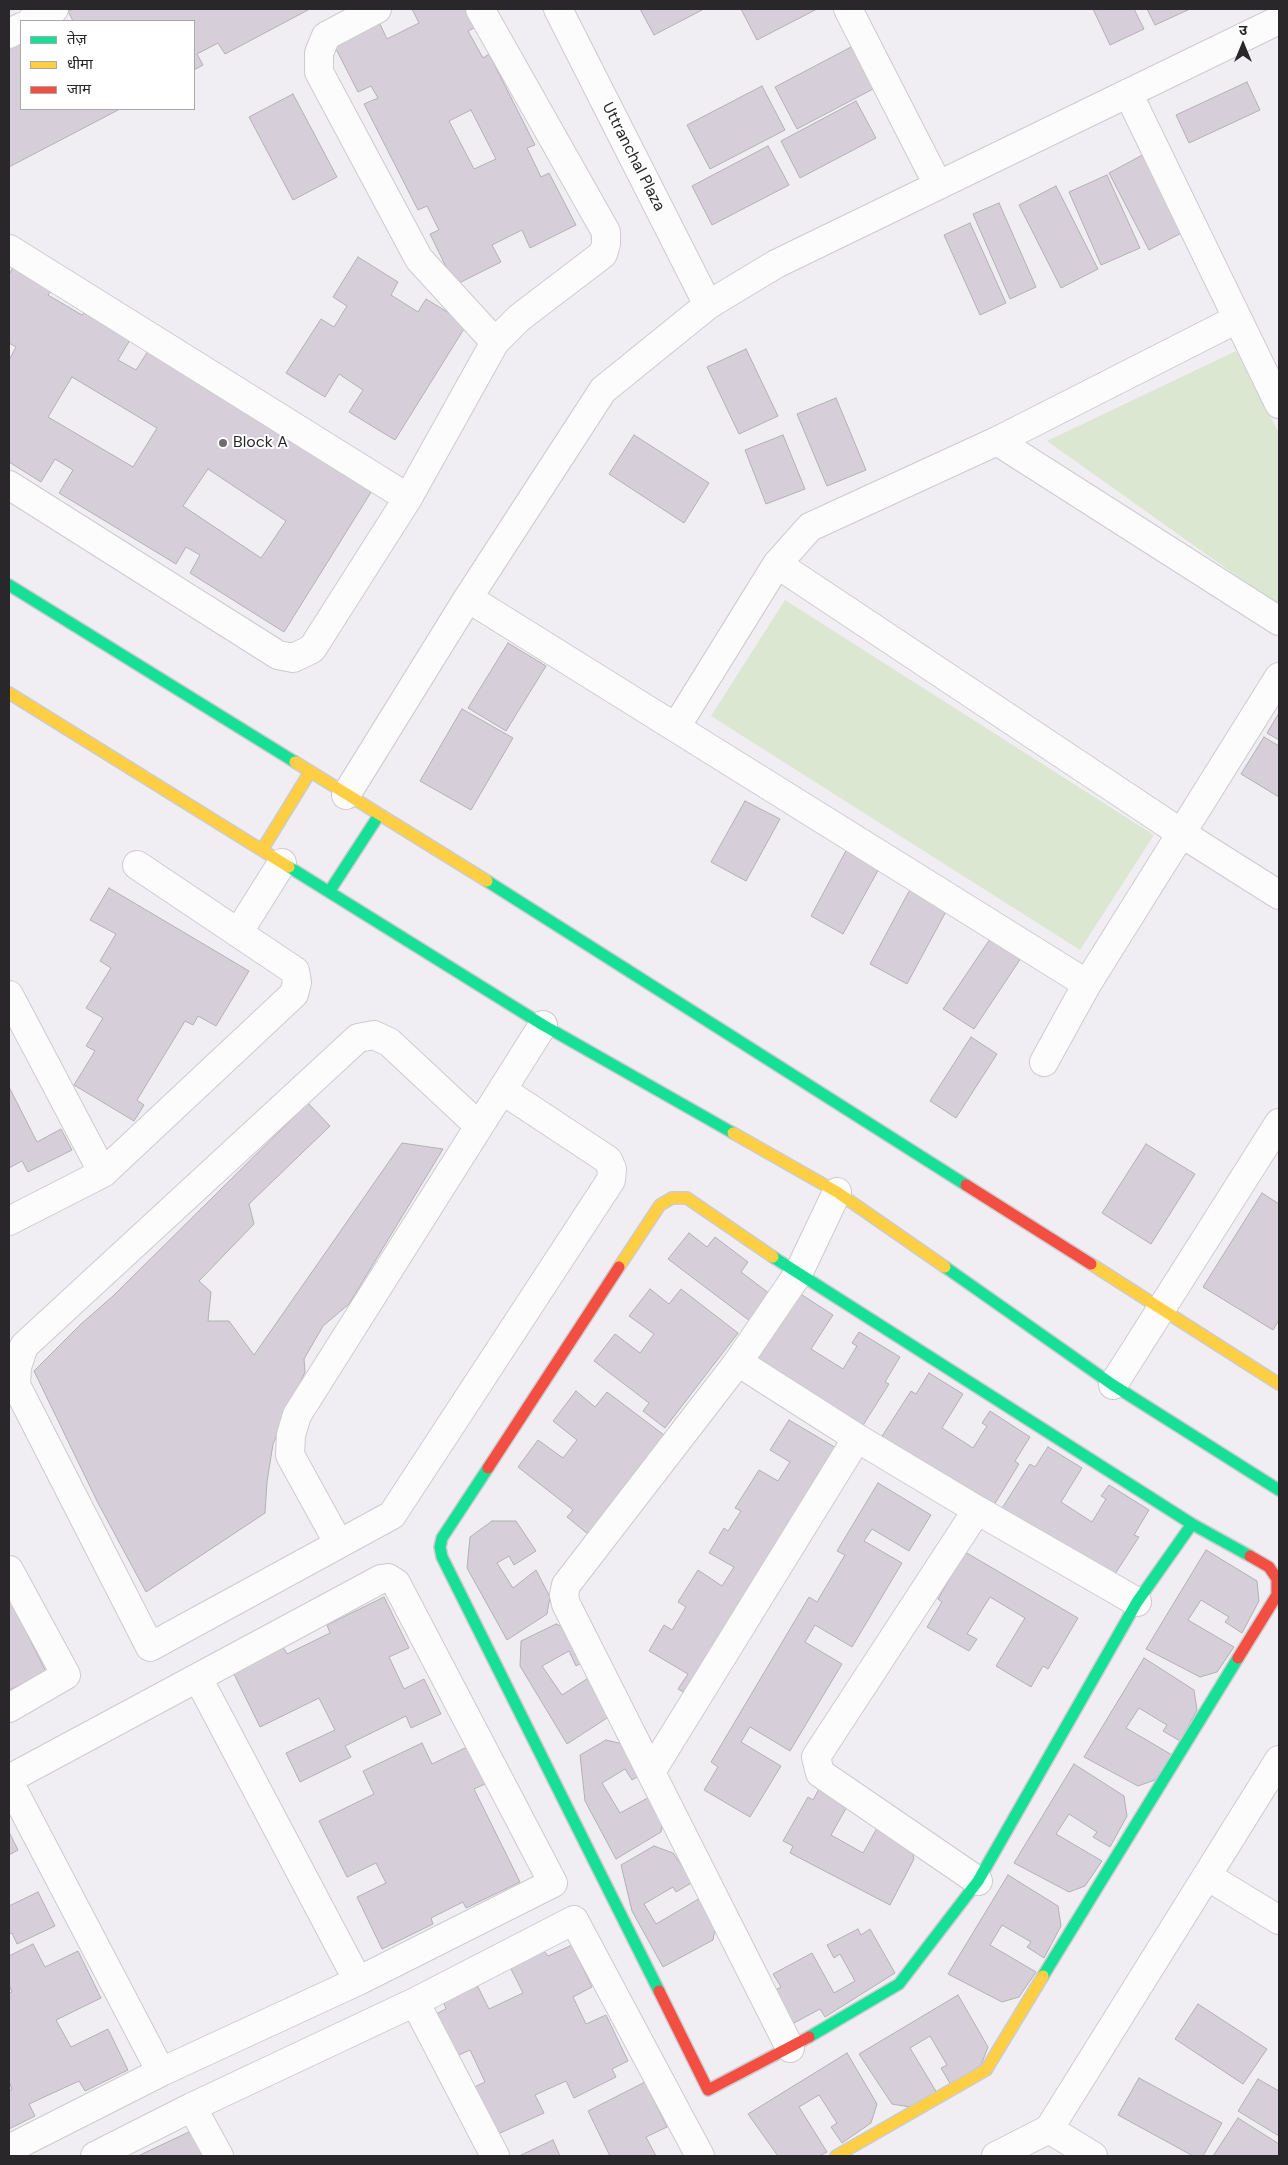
<!DOCTYPE html>
<meta charset="utf-8">
<style>
body{margin:0}
#map{position:relative;width:1288px;height:2165px;overflow:hidden;background:#f1eef3;font-family:"DM Sans","Noto Sans Devanagari",sans-serif}
canvas{display:block}
.frame{position:absolute;inset:0;border:10px solid #2a272b;pointer-events:none}
.legend{position:absolute;left:20px;top:20px;width:175px;height:90px;box-sizing:border-box;background:#fff;border:1px solid #aaa9aa;margin:0;padding:6px 9px;list-style:none;font-size:15px;color:#2a272b}
.legend li{display:flex;align-items:center;gap:10px;height:25px}
.legend b{width:25px;border:1px solid #aaa9aa}
.north{position:absolute;left:1218px;top:20px;width:50px;height:50px;-webkit-text-stroke:4px #fff;paint-order:stroke;rotate:0deg;font-size:14px;font-weight:700;line-height:20px;text-align:center;color:#2a272b}
.north::after{content:'';display:block;margin:auto;width:18px;height:22px;background:#2a272b;clip-path:polygon(50% 0,100% 100%,50% 72%,0 100%)}
</style>
<div id="map">
<canvas width="1288" height="2165"></canvas>
<div class="frame"></div>
<ul class="legend">
<li><b style="height:6px;background:#16e098"></b>तेज़</li>
<li><b style="height:6px;background:#ffcf43"></b>धीमा</li>
<li><b style="height:6px;background:#f24e42"></b>जाम</li>
</ul>
<div class="north">उ</div>
</div>
<script>
const g = document.querySelector('canvas').getContext('2d');
g.lineJoin = 'round';
function paint(path, color) { g.fillStyle = color; g.fill(path, 'evenodd'); }
const shape = rows => new Path2D(rows.map(r => 'M' + r).join(''));
function trace(path, color, width, dash) { g.strokeStyle = color; g.lineWidth = width; g.lineCap = dash ? 'butt' : 'round'; g.setLineDash(dash || []); g.stroke(path); }
function drawText(font, color, halo, rows, align = 'center') {
  g.font = font + ' "DM Sans",sans-serif'; g.lineWidth = 4; g.setLineDash([]); g.textBaseline = 'middle'; g.strokeStyle = halo; g.fillStyle = color; for (const [text, x, y, turn = 0] of rows) {
    g.save(); g.translate(x, y); g.rotate((+turn || 0) * Math.PI / 180); g.textAlign = isNaN(turn) ? turn : align; if (halo) g.strokeText(text, 0, 0); g.fillText(text, 0, 0); g.restore();
  }
}
paint(shape([
 [1236,351,1279,433,1279,606,1047,441],
 [785,600,1154,835,1080,950,711,716]
]), '#dce7d2');
const building = shape([
 [73,9,307,9,308,10,225,54,218,43,197,54,203,65,194,70,194,21,73,21,68,11,73,9],
 [412,9,466,9,476,27,468,31,483,58,489,54,535,145,527,148,541,177,549,173,576,225,530,248,522,230,492,245,501,262,455,285,430,234,439,230,427,206,418,210,364,104,378,98,371,86,358,92,334,45,379,22,387,39,419,23,412,9],
 [471,110,496,159,474,169,449,121,471,110],
 [640,9,704,9,654,35,640,9],
 [741,9,817,9,757,40,741,9],
 [1093,9,1134,9,1144,29,1110,45,1093,9],
 [1147,9,1190,9,1155,25,1147,9],
 [21,36,21,109,120,109,9,167,9,42,21,36],
 [853,46,875,88,797,129,775,87,853,46],
 [1247,82,1260,110,1189,143,1176,115,1247,82],
 [762,86,785,130,710,169,687,125,762,86],
 [293,94,337,177,293,200,249,117,293,94],
 [856,101,876,138,800,178,781,141,856,101],
 [768,146,789,185,712,225,692,186,768,146],
 [1148,152,1189,229,1149,250,1109,173,1148,152],
 [1107,175,1140,248,1101,265,1069,192,1107,175],
 [1056,186,1098,269,1061,288,1019,205,1056,186],
 [999,203,1036,287,1010,299,973,214,999,203],
 [970,223,1006,303,980,315,944,235,970,223],
 [358,257,398,282,391,295,418,312,426,299,467,324,395,440,349,412,363,390,339,374,325,397,286,373,321,319,334,327,347,306,333,297,358,257],
 [13,267,51,291,48,295,82,315,85,312,130,340,118,360,136,370,148,351,373,489,284,632,190,573,200,555,186,547,176,564,59,493,73,470,55,459,41,482,9,462,9,360,16,347,9,343,9,275,13,267],
 [72,377,157,428,133,467,48,417,72,377],
 [208,469,286,521,261,558,183,506,208,469],
 [746,349,778,416,739,434,707,367,746,349],
 [836,398,866,470,827,486,797,414,836,398],
 [634,435,709,483,684,523,609,474,634,435],
 [783,435,805,489,766,504,745,450,783,435],
 [508,643,546,666,506,731,468,708,508,643],
 [462,709,513,738,471,810,420,781,462,709],
 [1279,713,1279,740,1267,733,1279,713],
 [1264,737,1279,746,1279,797,1241,774,1264,737],
 [745,801,780,819,746,881,711,862,745,801],
 [848,847,881,865,843,934,811,916,848,847],
 [913,884,950,904,907,984,870,964,913,884],
 [109,888,249,971,216,1026,198,1016,193,1025,185,1021,137,1100,144,1105,134,1121,74,1085,95,1051,86,1046,103,1018,86,1008,111,968,100,961,116,934,90,920,109,888],
 [992,936,1023,955,974,1029,943,1009,992,936],
 [971,1037,997,1054,956,1118,930,1101,971,1037],
 [9,1087,37,1142,61,1129,72,1150,28,1172,22,1161,9,1168,9,1087],
 [308,1103,330,1126,249,1204,254,1224,199,1281,211,1292,208,1321,229,1321,254,1355,402,1143,443,1149,349,1304,323,1326,304,1359,305,1372,273,1444,267,1482,265,1513,146,1592,98,1503,34,1371,81,1324,113,1296,308,1103],
 [1146,1144,1195,1174,1151,1244,1102,1213,1146,1144],
 [1262,1193,1279,1204,1279,1320,1273,1330,1203,1287,1262,1193],
 [689,1233,707,1247,715,1237,748,1262,741,1272,770,1294,750,1321,668,1259,689,1233],
 [650,1289,669,1304,681,1289,738,1333,665,1428,643,1411,649,1403,594,1361,615,1334,640,1353,654,1334,629,1316,650,1289],
 [799,1293,833,1315,811,1349,843,1369,857,1346,852,1343,859,1332,900,1357,885,1382,889,1384,860,1430,749,1361,799,1293],
 [929,1373,963,1394,942,1428,973,1448,987,1426,982,1423,990,1411,1030,1437,1015,1461,1019,1464,991,1510,879,1441,911,1391,916,1394,929,1373],
 [576,1391,595,1407,607,1392,664,1435,588,1534,567,1517,573,1510,518,1467,538,1440,563,1458,577,1440,553,1421,576,1391],
 [789,1420,838,1449,689,1695,678,1689,688,1674,649,1651,664,1625,672,1630,686,1607,678,1602,698,1570,722,1586,734,1567,709,1553,724,1528,728,1531,741,1511,735,1508,759,1470,778,1481,790,1462,770,1450,789,1420],
 [1048,1447,1082,1468,1061,1502,1092,1522,1106,1499,1101,1496,1109,1485,1149,1510,1134,1535,1139,1537,1109,1583,999,1513,1030,1464,1035,1467,1048,1447],
 [878,1483,931,1515,909,1551,872,1529,864,1541,902,1563,852,1647,815,1625,805,1642,842,1664,790,1751,750,1727,741,1742,781,1766,750,1817,704,1790,718,1767,711,1762,809,1597,817,1602,845,1555,837,1551,878,1483],
 [492,1521,516,1521,536,1551,514,1565,509,1556,497,1563,513,1588,536,1570,550,1597,547,1614,507,1640,467,1568,470,1537,492,1521],
 [1206,1550,1257,1581,1259,1601,1242,1633,1225,1622,1229,1617,1201,1600,1188,1620,1234,1647,1217,1672,1200,1677,1146,1649,1206,1550],
 [965,1552,1078,1618,1048,1669,1043,1666,1031,1687,996,1666,1025,1618,990,1597,967,1634,977,1639,969,1651,927,1627,942,1602,938,1599,965,1552],
 [9,1597,46,1672,9,1690,9,1597],
 [384,1597,409,1648,389,1657,404,1689,424,1679,441,1714,411,1728,406,1716,345,1746,351,1757,300,1782,286,1753,335,1730,319,1698,260,1727,233,1672,283,1647,287,1654,330,1633,327,1625,384,1597],
 [556,1624,568,1629,588,1659,576,1666,569,1651,542,1666,562,1695,596,1673,610,1700,607,1718,567,1744,520,1666,521,1641,556,1624],
 [1144,1658,1194,1690,1197,1710,1180,1741,1163,1731,1167,1725,1139,1708,1126,1728,1172,1755,1155,1780,1138,1786,1084,1757,1144,1658],
 [606,1740,623,1744,642,1774,632,1780,625,1769,602,1783,620,1813,655,1794,664,1815,661,1832,616,1859,585,1801,580,1755,606,1740],
 [422,1743,432,1764,467,1747,485,1784,474,1789,520,1882,466,1908,463,1902,431,1918,433,1924,382,1949,357,1897,386,1883,376,1863,347,1877,319,1821,374,1794,363,1771,422,1743],
 [1074,1764,1124,1796,1127,1816,1110,1847,1093,1837,1097,1832,1069,1814,1056,1834,1102,1861,1085,1886,1069,1892,1014,1863,1074,1764],
 [820,1787,849,1803,831,1835,863,1853,881,1821,907,1835,914,1859,890,1905,790,1853,793,1846,783,1841,808,1797,813,1800,820,1787],
 [9,1832,18,1850,9,1855,9,1832],
 [654,1846,673,1853,693,1882,676,1892,673,1887,644,1904,656,1924,702,1897,716,1923,713,1940,663,1967,632,1911,621,1865,654,1846],
 [1008,1875,1058,1906,1061,1926,1044,1958,1027,1947,1031,1942,1002,1925,990,1945,1036,1972,1019,1997,1002,2002,948,1974,1008,1875],
 [38,1892,55,1926,17,1944,12,1933,9,1934,9,1906,38,1892],
 [858,1929,861,1935,870,1929,895,1973,825,2017,820,2009,792,2024,774,1991,781,1987,773,1974,812,1953,834,1993,855,1981,840,1954,834,1958,827,1945,858,1929],
 [33,1944,45,1967,78,1951,101,1998,56,2020,71,2047,108,2029,128,2070,85,2091,79,2081,29,2104,35,2116,9,2129,9,2091,12,2089,9,2082,9,1993,12,1992,9,1985,9,1956,33,1944],
 [572,1945,592,1987,573,1997,586,2024,606,2015,628,2061,612,2069,616,2077,574,2098,566,2081,535,2095,544,2113,498,2134,466,2091,485,2082,470,2050,450,2059,430,2017,446,2009,443,2000,476,1983,489,2009,523,1993,510,1967,544,1951,548,1956,572,1945],
 [958,1995,988,2047,981,2065,951,2085,941,2068,947,2065,930,2036,910,2048,937,2093,910,2107,892,2104,859,2054,958,1995],
 [1198,2004,1267,2049,1243,2084,1175,2039,1198,2004],
 [847,2053,877,2104,871,2123,842,2143,831,2127,837,2123,819,2095,799,2107,827,2152,819,2156,778,2156,748,2114,847,2053],
 [1139,2078,1222,2123,1203,2156,1193,2156,1118,2115,1139,2078],
 [1258,2079,1279,2091,1279,2136,1238,2111,1258,2079],
 [645,2082,667,2127,646,2137,656,2156,610,2156,588,2111,645,2082],
 [1238,2118,1279,2144,1279,2156,1213,2156,1238,2118],
 [191,2131,204,2156,138,2156,191,2131],
 [553,2140,560,2156,519,2156,553,2140]
]);
paint(building, '#d6cfda');
trace(building, '#b2b0b3', 1);
const street = shape([
 [377,9,326,36,319,53,319,72,419,259,495,342],
 [558,9,708,305],
 [848,9,938,185],
 [31,21,54,9],
 [9,34,21,27],
 [1128,93,1279,404],
 [9,249,408,498],
 [997,441,1279,621],
 [9,485,278,655,293,658,312,649,408,498,495,342,519,318,603,254,606,244,606,232,480,9],
 [777,564,1181,833,1279,895],
 [468,598,1087,984],
 [676,727,777,564,810,527,997,441,1237,319],
 [346,795,468,598,603,390,708,305,776,264,1279,20],
 [238,933,282,863],
 [9,995,103,1173,9,1221],
 [1044,1062,1087,984,1279,677],
 [479,1126,389,1042,374,1035,358,1038,24,1346,17,1367,16,1385,150,1647,392,1515,611,1180,612,1169,608,1160,502,1090],
 [103,1173,294,994,297,982,295,971,137,865],
 [738,1362,857,1438,977,1510],
 [1113,1385,1279,1123],
 [339,1544,290,1455,291,1435,297,1415,543,1025],
 [9,1570,66,1675,9,1708],
 [198,1678,358,1981],
 [651,1772,857,1438],
 [9,1779,381,1579,388,1578,396,1583,553,1883,358,1981,161,2072,9,2149],
 [9,1782,161,2072],
 [1207,1876,1279,1920],
 [978,1881,820,1773,816,1757,977,1510,1137,1602],
 [415,2002,495,2156],
 [790,2048,566,1604,564,1595,566,1585,738,1362,798,1274,837,1192],
 [192,2107,219,2156],
 [1049,2129,1093,2156],
 [95,2156,192,2107,415,2002,574,1920,700,2156],
 [996,2156,1049,2129,1279,1760]
]);
const fast = shape([
 [9,585,295,762],
 [289,867,543,1025,733,1133],
 [487,881,966,1185],
 [329,892,379,815],
 [773,1257,1192,1524,1250,1556],
 [945,1267,1113,1385,1279,1490],
 [488,1468,442,1538,440,1547,442,1557,659,1991],
 [1043,1976,1238,1658],
 [809,2037,899,1984,978,1881,1137,1602,1192,1524]
]);
const slow = shape([
 [9,693,289,867],
 [295,762,487,881],
 [262,850,310,772],
 [733,1133,837,1192,945,1267],
 [1091,1264,1279,1384],
 [619,1267,660,1205,672,1198,687,1198,773,1257],
 [836,2156,986,2070,1043,1976]
]);
const jam = shape([
 [966,1185,1091,1264],
 [488,1468,619,1267],
 [1238,1658,1277,1595,1277,1579,1269,1567,1250,1556],
 [659,1991,708,2090,809,2037]
]);
trace(street, '#cdcbce', 30);
trace(fast, '#cdcbce', 14);
trace(slow, '#cdcbce', 14);
trace(jam, '#cdcbce', 14);
trace(street, '#fdfcfd', 28);
trace(fast, '#16e098', 11);
trace(slow, '#ffcf43', 11);
trace(jam, '#f24e42', 11);
for (const [x, y, r, color] of [
 [223,443,5,"#706d71"]
]) { const dot = new Path2D(); dot.arc(x, y, r, 0, 2 * Math.PI); g.fillStyle = color; g.fill(dot); trace(dot, '#fff', 2); }
drawText('16px', '#2a272b', '#fff', [
 ["Uttranchal Plaza",633,157,63]
]);
drawText('16px', '#2a272b', '#fff', [
 ["Block A",233,443]
], 'left');
</script>
